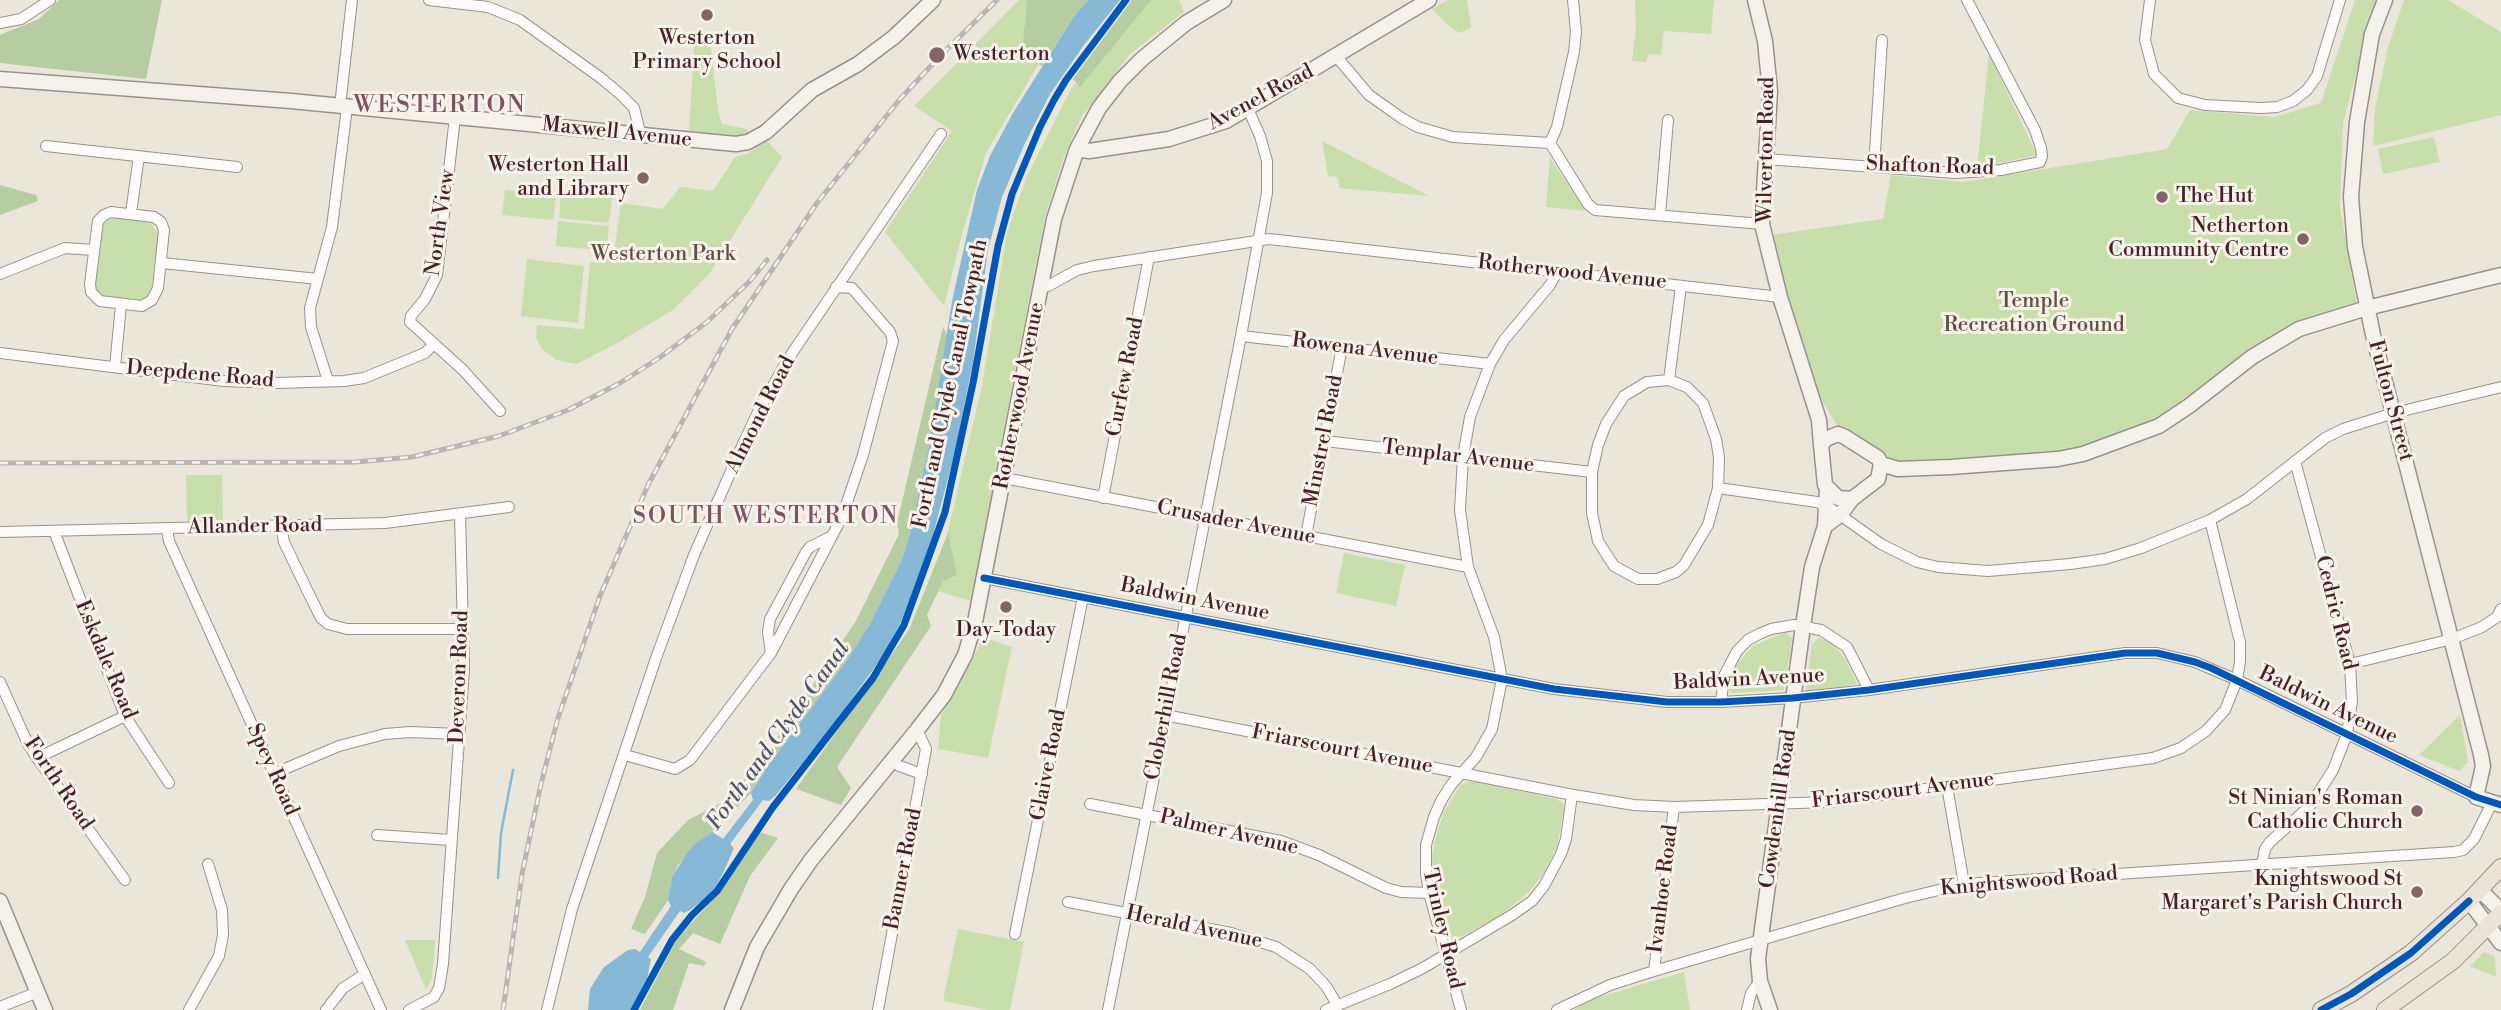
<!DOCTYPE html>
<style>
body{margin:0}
canvas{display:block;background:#eae6da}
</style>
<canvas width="2501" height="1010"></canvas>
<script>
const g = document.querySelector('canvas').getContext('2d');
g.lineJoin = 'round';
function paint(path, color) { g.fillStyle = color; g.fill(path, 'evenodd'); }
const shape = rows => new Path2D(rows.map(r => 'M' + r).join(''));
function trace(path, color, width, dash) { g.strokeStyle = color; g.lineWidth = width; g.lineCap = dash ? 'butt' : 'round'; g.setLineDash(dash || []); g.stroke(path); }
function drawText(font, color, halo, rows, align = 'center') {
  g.font = font + ' "Libre Bodoni",serif'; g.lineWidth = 6; g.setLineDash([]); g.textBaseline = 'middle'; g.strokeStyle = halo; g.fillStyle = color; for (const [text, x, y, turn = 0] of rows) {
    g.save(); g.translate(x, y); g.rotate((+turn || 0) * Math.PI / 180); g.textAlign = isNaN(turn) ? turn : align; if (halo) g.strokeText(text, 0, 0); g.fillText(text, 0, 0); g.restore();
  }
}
paint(shape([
 [1019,0,1027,0,1038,65,986,153,963,230,944,306,885,232,952,131,914,106],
 [1150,0,1179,0,1184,12,1130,54,1082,116,1063,159,1045,217,971,601,934,590,982,386,1007,232,1028,174,1071,89],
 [1448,0,1467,0,1471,27,1461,33,1451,28,1432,9],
 [1635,0,1714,0,1711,34,1664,31,1661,55,1648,54,1646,62,1632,61,1636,29],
 [2355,0,2376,0,2343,123,2340,207,2357,305,2284,329,2154,423,2066,454,1890,463,1836,424,1813,385,1771,235,1883,219,1891,175,1963,182,2167,149,2190,110,2275,117,2321,103],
 [2404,0,2448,0,2501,32,2501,115,2373,146,2375,108,2388,47],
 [695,31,709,32,718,110,722,124,747,129,748,133,736,136,689,133],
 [1989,54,2037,155,1977,168],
 [2434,137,2440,162,2383,174,2378,149],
 [767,141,782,157,710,273,673,310,621,341,577,364,556,360,541,348,536,338,537,325,584,329,590,262,602,261,614,254,621,203,663,209,680,187,713,191,735,157,749,153],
 [1322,141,1429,196,1339,188,1338,177,1328,176],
 [1550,158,1586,211,1546,207],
 [505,190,556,195,553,220,502,215],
 [561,193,612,198,609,223,559,218],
 [114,218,149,221,159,234,152,290,148,298,140,301,107,297,98,292,94,283,101,227,106,221],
 [558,221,609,226,607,251,556,246],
 [527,259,584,266,578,323,521,316],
 [186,475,222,475,223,520,187,521],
 [1344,553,1405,565,1396,606,1336,593],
 [1786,632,1792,639,1784,690,1731,693,1728,686,1732,670,1753,646],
 [984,638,1012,647,988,758,938,749,941,715],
 [1819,638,1833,643,1847,662,1857,684,1812,692,1806,690,1812,644],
 [2460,715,2468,762,2459,771,2419,755],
 [1471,781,1557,799,1563,803,1564,808,1557,846,1544,873,1529,892,1501,915,1454,940,1450,939,1447,932,1433,876,1432,858,1435,840,1444,812,1460,785],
 [958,929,1024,942,1010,1010,988,1010,943,1001],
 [405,940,435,940,432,979,426,990],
 [2484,952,2495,957,2496,977,2470,966],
 [1684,972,1690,1010,1574,1010,1589,1000]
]), '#c8dfab');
paint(shape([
 [59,0,162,0,146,79,0,63,0,35,39,19],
 [1027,0,1088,0,1073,18,1042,66,1022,55],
 [1132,0,1151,0,1080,87,1073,79],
 [0,185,36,195,38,201,0,215],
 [943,327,947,335,929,446,909,538,901,562,870,624,847,660,765,770,751,793,713,832,697,842,678,865,672,877,668,900,645,934,631,929,645,897,657,853,688,820,727,800,772,745,856,621,899,534,897,523],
 [948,533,957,575,943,581,927,615,931,626,837,767,851,788,841,805,796,789,909,630],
 [759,832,778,838,750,876,720,944,693,933,679,949,706,962,704,966,689,963,673,1010,640,1010,677,939,719,893]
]), '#b5cda1');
paint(shape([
 [1088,0,1120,0,1084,45,1050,94,1025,143,1002,197,988,250,973,362,954,456,930,546,904,616,882,657,833,725,776,795,769,801,763,800,730,844,734,848,723,873,711,894,690,910,684,913,680,911,648,957,651,959,647,979,630,1010,588,1010,590,989,604,967,628,950,635,949,640,952,671,906,668,900,672,877,687,853,697,842,713,832,723,839,753,800,751,793,765,770,847,660,870,624,901,562,909,538,929,446,952,301,977,190,990,156,1013,113,1073,18]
]), '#87b8d5');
trace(shape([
 [498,878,501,833,513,770]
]), '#87b8d5', 2.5);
const street = shape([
 [429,0,488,7,520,20,601,78,620,94,634,108,641,136],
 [2150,0,2145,40,2154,74,2178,98,2205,105,2261,108,2277,107,2293,101,2307,90,2317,76,2340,0],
 [0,23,21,19,50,0],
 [1336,56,1369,95,1403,119,1418,127,1453,137,1550,143,1557,127,1574,52,1576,32,1573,0],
 [340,106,352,0],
 [455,117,437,275,425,299,411,316,410,322,463,370,500,411],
 [1550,143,1588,204,1595,210,1762,224],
 [46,146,237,167],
 [1766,159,1955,173,2001,170,2040,162,2042,156,2041,148,2035,130,1967,0],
 [1874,167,1882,40],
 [111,212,154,217,161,222,164,230,158,288,152,300,142,306,100,301,91,292,90,284,98,221,104,215,111,212],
 [131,213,139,156],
 [1660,215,1668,120],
 [162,263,318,279],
 [0,274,65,248,93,250],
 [1041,287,1048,286,1077,270,1094,266,1269,239,1780,297],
 [1241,336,1490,364],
 [0,353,224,381,277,383,344,381,364,378,425,353,434,344],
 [115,367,121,305],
 [1669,380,1687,387,1703,403,1716,439,1719,457,1718,488,1708,525,1684,565,1676,572,1657,579,1638,579,1614,566,1598,541,1592,513,1592,472,1598,445,1606,424,1624,396,1647,382,1669,380],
 [1669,380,1681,286],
 [328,381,311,327,310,308,332,227,347,107],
 [1325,441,1592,472],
 [1004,478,1468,567],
 [1718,488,1817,502,1833,510,1881,544,1917,562,1938,567,1988,571,2070,564,2105,559,2141,548,2210,520,2247,499,2325,438,2343,429,2394,413,2501,387],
 [1103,498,1149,257],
 [281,526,284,542,308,592,321,618,328,624,347,629,463,629],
 [167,529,169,541,381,1010],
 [54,531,125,716,169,783],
 [0,532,385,523,509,507],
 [1306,536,1342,347],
 [984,578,1554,689,1667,702,1721,702,1793,698,1869,690,2125,653,2157,653,2195,662,2237,680,2476,797],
 [771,653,768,632,770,619,806,552,810,547,832,536],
 [2350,664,2452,639,2482,627,2497,617,2501,609],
 [0,682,28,744,37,758,125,880],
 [1721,702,1724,676,1737,651,1748,640,1759,634,1771,629,1794,625,1821,630,1847,647,1869,690],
 [1165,715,1568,794,1634,805,1674,807,1830,802,2153,758,2181,748,2206,731,2225,710,2237,680,2240,661,2240,642,2210,520],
 [625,755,675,769,690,760,771,653,842,517,863,455,893,341,890,332,852,288,836,287],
 [37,758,125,716],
 [899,766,922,774],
 [275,773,339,746,385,734,410,732,459,734],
 [1947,786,1964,884],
 [1090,804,1281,841,1319,855,1386,888,1401,892,1429,893],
 [377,835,451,840],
 [2262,864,2265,849,2270,842,2310,806,2333,770,2347,734,2352,701,2350,664,2295,461],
 [1068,902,1231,933,1276,947,1310,969,1326,986,1338,1006],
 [1015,934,1083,597],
 [1654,971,1674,807],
 [0,1007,38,992],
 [189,1010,219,956,223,935,222,910,208,864],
 [326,1010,343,988,365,974],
 [409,1010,434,997,439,988,443,964,464,670,460,514],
 [547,1010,572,909,656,658,694,555,743,444,760,408,790,356,941,134],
 [878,1010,926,749,917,730],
 [1108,1010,1241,336,1267,193,1267,161,1260,136,1248,109],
 [1326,1010,1390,984,1423,968,1512,915,1532,901,1544,886,1561,854,1566,839,1572,795],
 [1461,1010,1429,893,1426,873,1426,845,1434,817,1441,801,1451,785,1476,757,1492,729,1502,679,1494,637,1468,567,1460,510,1463,457,1470,417,1490,364,1504,340,1550,285,1557,272],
 [1557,1010,1610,985,1654,971,1905,898,1964,884,2454,852,2463,850,2474,839,2492,803],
 [1747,1010,1751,993,1760,981]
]);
const secondary = shape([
 [1755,0,1765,41,1770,91,1762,224,1780,297,1819,420,1821,445],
 [2385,0,2372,34,2357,122,2351,197,2355,247,2373,335,2481,755,2483,766,2476,797,2501,805],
 [0,79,291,101,736,144,748,142,766,132,812,90,858,64,894,37,933,0],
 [1077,149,1089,151,1169,139,1226,121,1429,0],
 [1838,434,1845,437,1878,458,1881,464,1878,479,1852,499,1838,498,1825,485,1821,445,1826,439,1838,434],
 [1881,464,1898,469,1951,467,2058,459,2083,454,2159,426,2189,406,2252,357,2299,329,2367,308,2501,275],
 [1825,526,1840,515,1852,499],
 [2480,890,2501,911],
 [0,901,45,1010],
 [2469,901,2501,943],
 [732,1010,757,947,791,889,811,860,917,730,944,695,965,655,975,622,1054,219,1077,149,1099,108,1120,81,1142,59,1186,23,1224,0],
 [1770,1010,1760,981,1758,959,1803,626,1812,567,1825,526,1827,488]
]);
const primary = shape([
 [2321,1010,2351,994,2411,953,2469,901,2501,867],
 [2385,1010,2453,961,2501,913]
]);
trace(street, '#99908c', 12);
trace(secondary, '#99908c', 17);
trace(primary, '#99908c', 18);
trace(street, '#fcfbf9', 10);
trace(secondary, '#f5f2ec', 14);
trace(primary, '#ebe3d7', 16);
const rail = shape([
 [0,463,355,462,412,457,499,436,568,410,620,383,659,358,707,322,750,281,767,260],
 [503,1010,522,874,541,784,558,718,600,596,648,485,732,329,817,203,900,99,942,54,997,0]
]);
trace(rail, '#bab4b4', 5);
trace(rail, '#f7f3e8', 2.5, [8]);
trace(shape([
 [984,578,1554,689,1667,702,1721,702,1793,698,1869,690,2125,653,2157,653,2195,662,2211,668,2476,797,2501,805],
 [634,1010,672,940,692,915,717,891,773,807,873,678,904,625,945,512,973,383,998,246,1012,194,1040,127,1054,100,1066,80,1126,0],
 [2321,1010,2351,994,2411,953,2469,901]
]), '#0057b8', 7);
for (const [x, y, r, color] of [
 [707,15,7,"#826568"],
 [937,55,9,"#826568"],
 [643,178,7,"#826568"],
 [2162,197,7,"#826568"],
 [2303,239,7,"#826568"],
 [1006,607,7,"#826568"],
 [2417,811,7,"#826568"],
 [2417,892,7,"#826568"]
]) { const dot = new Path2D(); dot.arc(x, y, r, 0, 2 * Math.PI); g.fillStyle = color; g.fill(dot); trace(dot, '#f7f3e8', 2.5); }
drawText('21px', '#4a1f2b', '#f7f3e8', [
 ["Westerton",707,39,"center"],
 ["Primary School",707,63,"center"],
 ["Westerton",953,55,"left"],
 ["Westerton Hall",629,166],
 ["and Library",629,190],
 ["The Hut",2176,197,"left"],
 ["Netherton",2289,227],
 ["Community Centre",2289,251],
 ["Day-Today",1006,631,"center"],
 ["St Ninian's Roman",2403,799],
 ["Catholic Church",2403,823],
 ["Knightswood St",2403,880],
 ["Margaret's Parish Church",2403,904]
], 'right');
drawText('21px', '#4a1f2b', '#f7f3e8', [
 ["Avenel Road",1261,98,-28],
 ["Maxwell Avenue",617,133,6],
 ["Wilverton Road",1767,150,-89],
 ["Shafton Road",1930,167,2],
 ["North View",441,223,-82],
 ["Rotherwood Avenue",1572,273,6],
 ["Rowena Avenue",1365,350,7],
 ["Deepdene Road",200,375,5],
 ["Curfew Road",1126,377,-79],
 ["Forth and Clyde Canal Towpath",951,384,-78],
 ["Rotherwood Avenue",1020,396,-79],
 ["Fulton Street",2390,401,75],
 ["Almond Road",761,415,-63],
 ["Minstrel Road",1324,441,-79],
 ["Templar Avenue",1458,457,7],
 ["Crusader Avenue",1236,523,11],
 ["Allander Road",255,527,-1],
 ["Baldwin Avenue",1195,600,11],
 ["Cedric Road",2335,613,76],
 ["Eskdale Road",105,660,67],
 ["Deveron Road",460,677,-88],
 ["Baldwin Avenue",1749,680,-3],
 ["Baldwin Avenue",2328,706,26],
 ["Cloberhill Road",1167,707,-79],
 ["Friarscourt Avenue",1342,750,11],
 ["Glaive Road",1049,765,-79],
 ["Spey Road",272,770,66],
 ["Forth Road",58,784,56],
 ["Friarscourt Avenue",1903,791,-7],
 ["Cowdenhill Road",1779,809,-82],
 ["Palmer Avenue",1229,833,13],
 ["Banner Road",904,869,-79],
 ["Knightswood Road",2029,882,-5],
 ["Ivanhoe Road",1664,889,-83],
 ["Herald Avenue",1194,928,12],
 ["Trinley Road",1442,929,77]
]);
drawText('21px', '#634e42', '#f7f3e8', [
 ["Westerton Park",663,255],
 ["Temple",2034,302],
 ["Recreation Ground",2034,326]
]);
g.letterSpacing = '2px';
drawText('23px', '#825063', '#f7f3e8', [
 ["SOUTH WESTERTON",766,517]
]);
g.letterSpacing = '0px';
drawText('italic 23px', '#51546e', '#f7f3e8', [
 ["Forth and Clyde Canal",779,736,-54]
]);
g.letterSpacing = '2px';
drawText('24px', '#825063', '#f7f3e8', [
 ["WESTERTON",440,106]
]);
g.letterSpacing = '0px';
</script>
